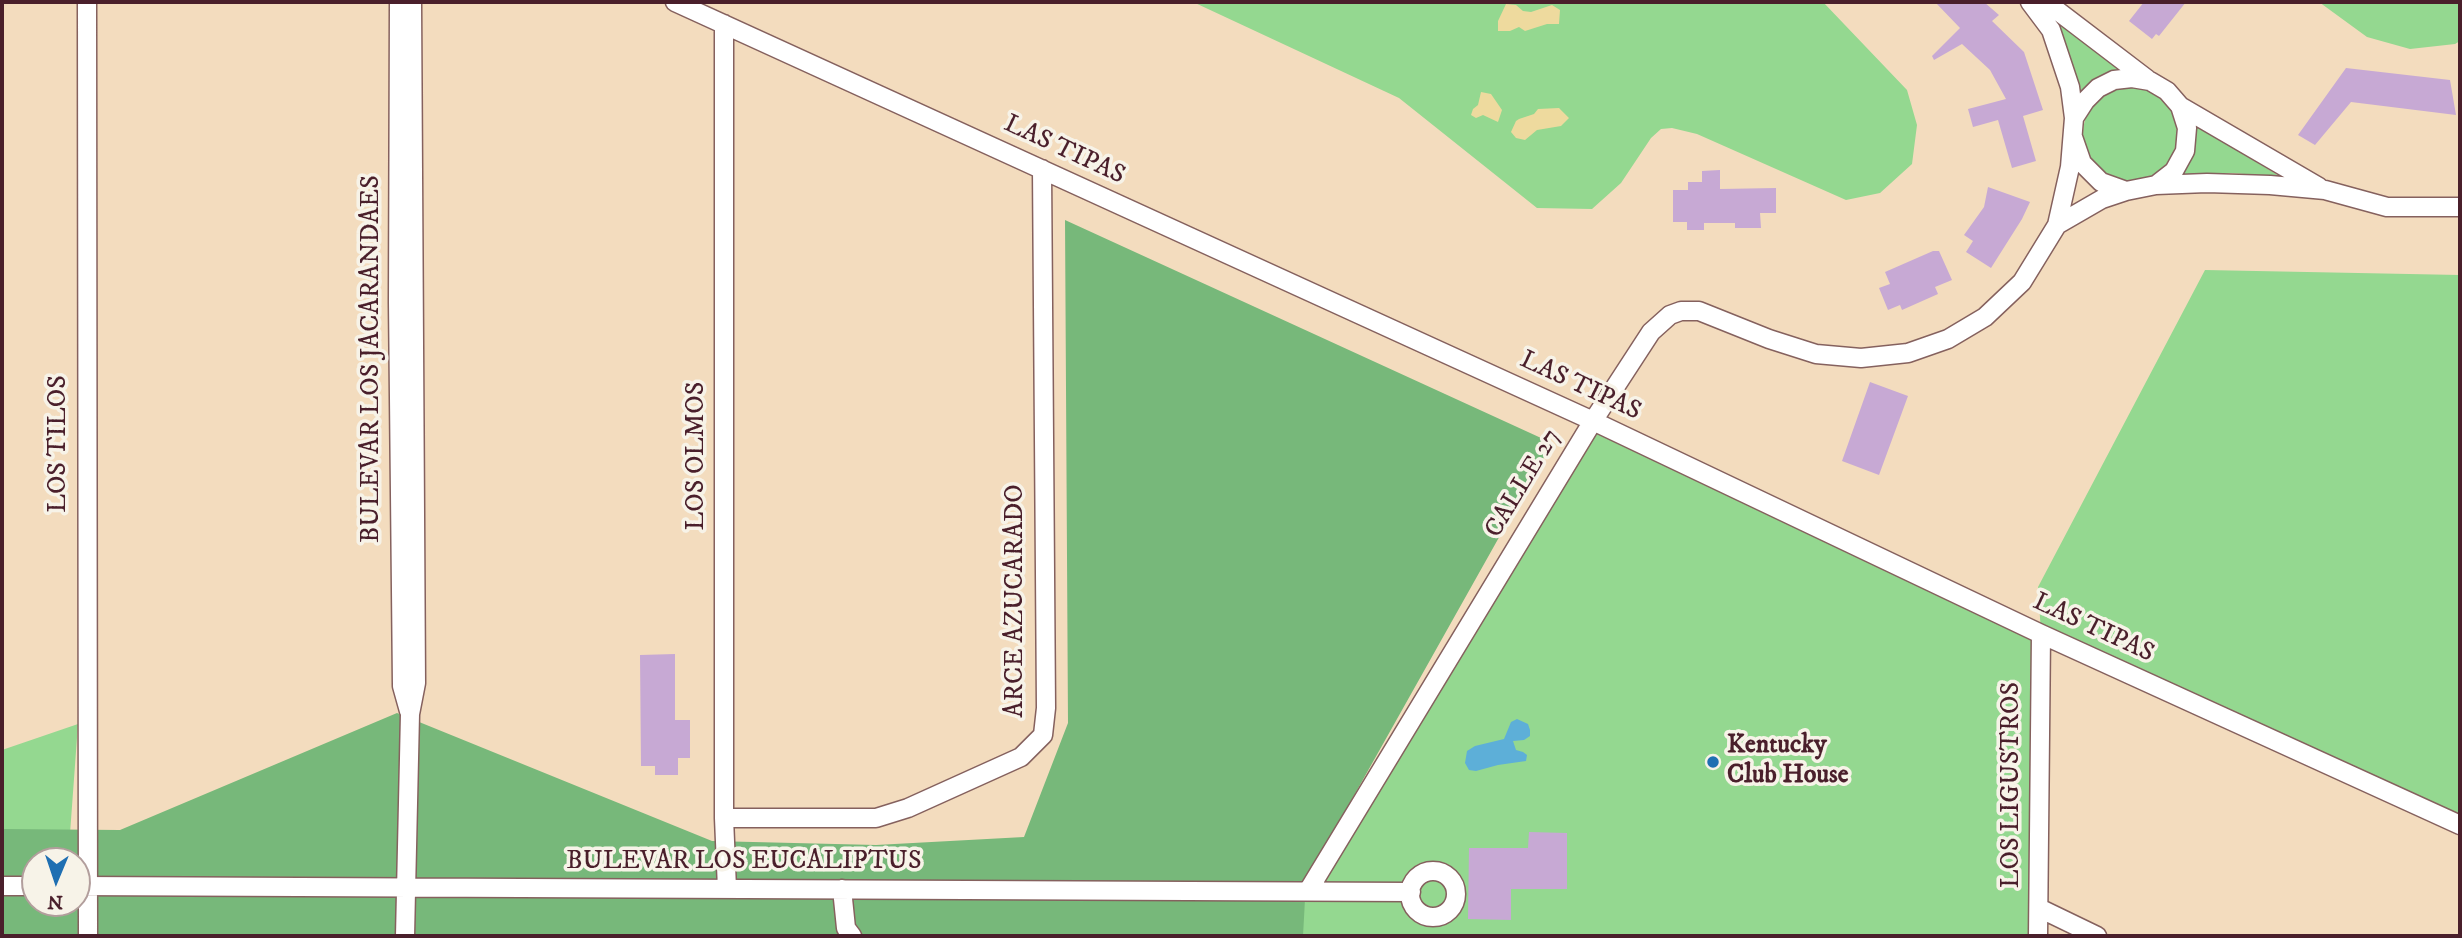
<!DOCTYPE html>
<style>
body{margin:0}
#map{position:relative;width:2462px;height:938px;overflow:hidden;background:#f3dcbe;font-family:"IM FELL DW Pica",serif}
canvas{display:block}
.frame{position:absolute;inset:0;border:4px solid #4a1f2b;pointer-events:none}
.north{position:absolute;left:21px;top:847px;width:70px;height:70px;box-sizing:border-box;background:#f7f3e8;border:2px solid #b29e9c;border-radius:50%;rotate:182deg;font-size:19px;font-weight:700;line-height:28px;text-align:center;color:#4a1f2b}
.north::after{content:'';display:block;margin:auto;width:24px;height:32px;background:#1f6fb2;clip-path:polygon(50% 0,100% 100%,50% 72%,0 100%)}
</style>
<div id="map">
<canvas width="2462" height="938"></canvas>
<div class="frame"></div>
<div class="north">N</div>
</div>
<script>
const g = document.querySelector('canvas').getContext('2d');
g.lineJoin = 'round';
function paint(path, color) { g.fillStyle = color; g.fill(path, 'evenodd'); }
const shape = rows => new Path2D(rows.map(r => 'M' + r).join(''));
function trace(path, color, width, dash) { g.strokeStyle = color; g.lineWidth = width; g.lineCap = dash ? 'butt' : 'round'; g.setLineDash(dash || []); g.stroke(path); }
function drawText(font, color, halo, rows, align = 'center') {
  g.font = font + ' "IM FELL DW Pica",serif'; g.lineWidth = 7; g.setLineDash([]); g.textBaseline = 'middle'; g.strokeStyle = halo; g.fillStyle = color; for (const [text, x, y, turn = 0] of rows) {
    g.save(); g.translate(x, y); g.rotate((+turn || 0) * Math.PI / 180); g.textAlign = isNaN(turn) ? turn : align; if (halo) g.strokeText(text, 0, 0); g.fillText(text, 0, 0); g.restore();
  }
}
paint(shape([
 [1193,2,1823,2,1907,90,1917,125,1912,164,1880,193,1846,200,1697,134,1672,128,1661,129,1651,138,1621,183,1592,209,1537,208,1399,98],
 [2319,2,2460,2,2460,41,2455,44,2410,49,2367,37],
 [2048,13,2123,69,2121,74,2077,96,2069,55],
 '2083 134a47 47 0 1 1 94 0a47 47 0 1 1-94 0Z',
 [2192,123,2281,177,2232,173,2182,175,2187,162],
 [2205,270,2460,275,2460,825,2041,634,2038,936,852,936,1308,891,1593,421,2041,633,2038,587],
 [78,724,68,861,2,862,2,750]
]), '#94d890');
paint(shape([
 [1065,220,1552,443,1306,881,1303,936,2,936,2,829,120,830,397,713,712,841,876,845,1024,837,1068,723],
 [35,861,77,861,77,903,35,903]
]), '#77b87a');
paint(shape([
 [1506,4,1516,5,1523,11,1531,12,1552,5,1560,10,1559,24,1547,24,1525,31,1519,27,1510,31,1498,31,1498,21],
 [1481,92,1491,94,1502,110,1498,122,1483,115,1476,118,1471,115,1473,109,1478,105],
 [1559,108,1569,118,1561,126,1537,130,1525,140,1516,138,1511,132,1516,121,1519,119,1534,114,1538,109]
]), '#eeda9e');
paint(shape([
 [1517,719,1528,724,1530,730,1530,736,1524,740,1513,741,1516,750,1523,752,1527,755,1526,761,1498,765,1476,771,1469,770,1465,763,1467,751,1475,746,1504,739,1511,722]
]), '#5dafd8');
paint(shape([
 [1935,2,1984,2,1999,15,1992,21,2024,52,2043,110,2023,116,2036,161,2012,168,1998,120,1973,127,1968,109,2006,99,1990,70,1962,44,1934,60,1932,56,1960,28],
 [2144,2,2186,2,2159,36,2156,34,2152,39,2129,21],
 [2346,68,2450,80,2456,115,2351,102,2315,145,2298,135],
 [1720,170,1720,189,1776,188,1776,213,1760,213,1761,228,1735,228,1735,223,1704,223,1704,230,1687,230,1687,222,1673,222,1673,190,1688,190,1688,182,1702,182,1702,171],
 [1988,187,2030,202,2022,219,1991,268,1966,252,1973,241,1964,235,1984,207],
 [1933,251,1939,251,1952,280,1935,287,1938,294,1902,310,1900,305,1888,310,1879,288,1890,284,1885,272],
 [1870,382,1908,396,1879,475,1842,461],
 [675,654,675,720,690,720,690,758,678,758,678,775,655,775,655,766,641,766,640,655],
 [1529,832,1567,833,1567,889,1511,889,1511,920,1468,919,1469,848,1528,848]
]), '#c7a9d4');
const street = shape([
 [87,2,88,936],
 [399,2,398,302,402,686,409,711],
 [675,2,1593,421,2041,634,2460,825],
 [2030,2,2051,30,2070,87,2074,118],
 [2046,2,2147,79],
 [724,24,724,818,727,889],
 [2180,106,2319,187],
 [2156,185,2207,183,2270,185,2325,190,2387,207,2460,207],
 [2057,225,2102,199,2126,191],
 [724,818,876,818,908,808,1021,757,1043,735,1046,708,1042,169],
 '1410 894a23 23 0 1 1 46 0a23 23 0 1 1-46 0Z',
 [2,886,35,886],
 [77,886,1411,892],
 [842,889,846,928,852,936],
 [1308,891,1593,421,1651,332,1670,315,1681,311,1699,311,1769,339,1816,354,1861,358,1908,353,1948,339,1985,317,2022,282,2057,225,2070,167,2074,118,2085,101,2098,88,2114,80,2132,78,2150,81,2167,91,2180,106,2187,128,2185,151,2174,171,2156,185,2126,191,2101,182,2082,163,2073,137],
 [2039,908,2097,936],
 [405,936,410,714,416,683,412,2],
 [2038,936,2041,634]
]);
trace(street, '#85615e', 21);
trace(street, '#fff', 18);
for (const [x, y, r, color] of [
 [1713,762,7,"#1f6fb2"]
]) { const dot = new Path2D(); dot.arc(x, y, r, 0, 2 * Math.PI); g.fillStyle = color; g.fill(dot); trace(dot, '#f7f3e8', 2.5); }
drawText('26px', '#4a1f2b', '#f7f3e8', [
 ["LAS TIPAS",1064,151,25],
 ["BULEVAR LOS JACARANDAES",373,359,-90],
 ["LAS TIPAS",1580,387,25],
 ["LOS TILOS",60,444,-90],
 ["LOS OLMOS",698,456,-90],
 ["CALLE 27",1524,484,-59],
 ["ARCE AZUCARADO",1017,601,-90],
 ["LAS TIPAS",2093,629,25],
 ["LOS LIGUSTROS",2013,785,-90],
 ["BULEVAR LOS EUCALIPTUS",744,863]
]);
drawText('bold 26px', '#4a1f2b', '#f7f3e8', [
 ["Kentucky",1727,747],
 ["Club House",1727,777]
], 'left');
</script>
